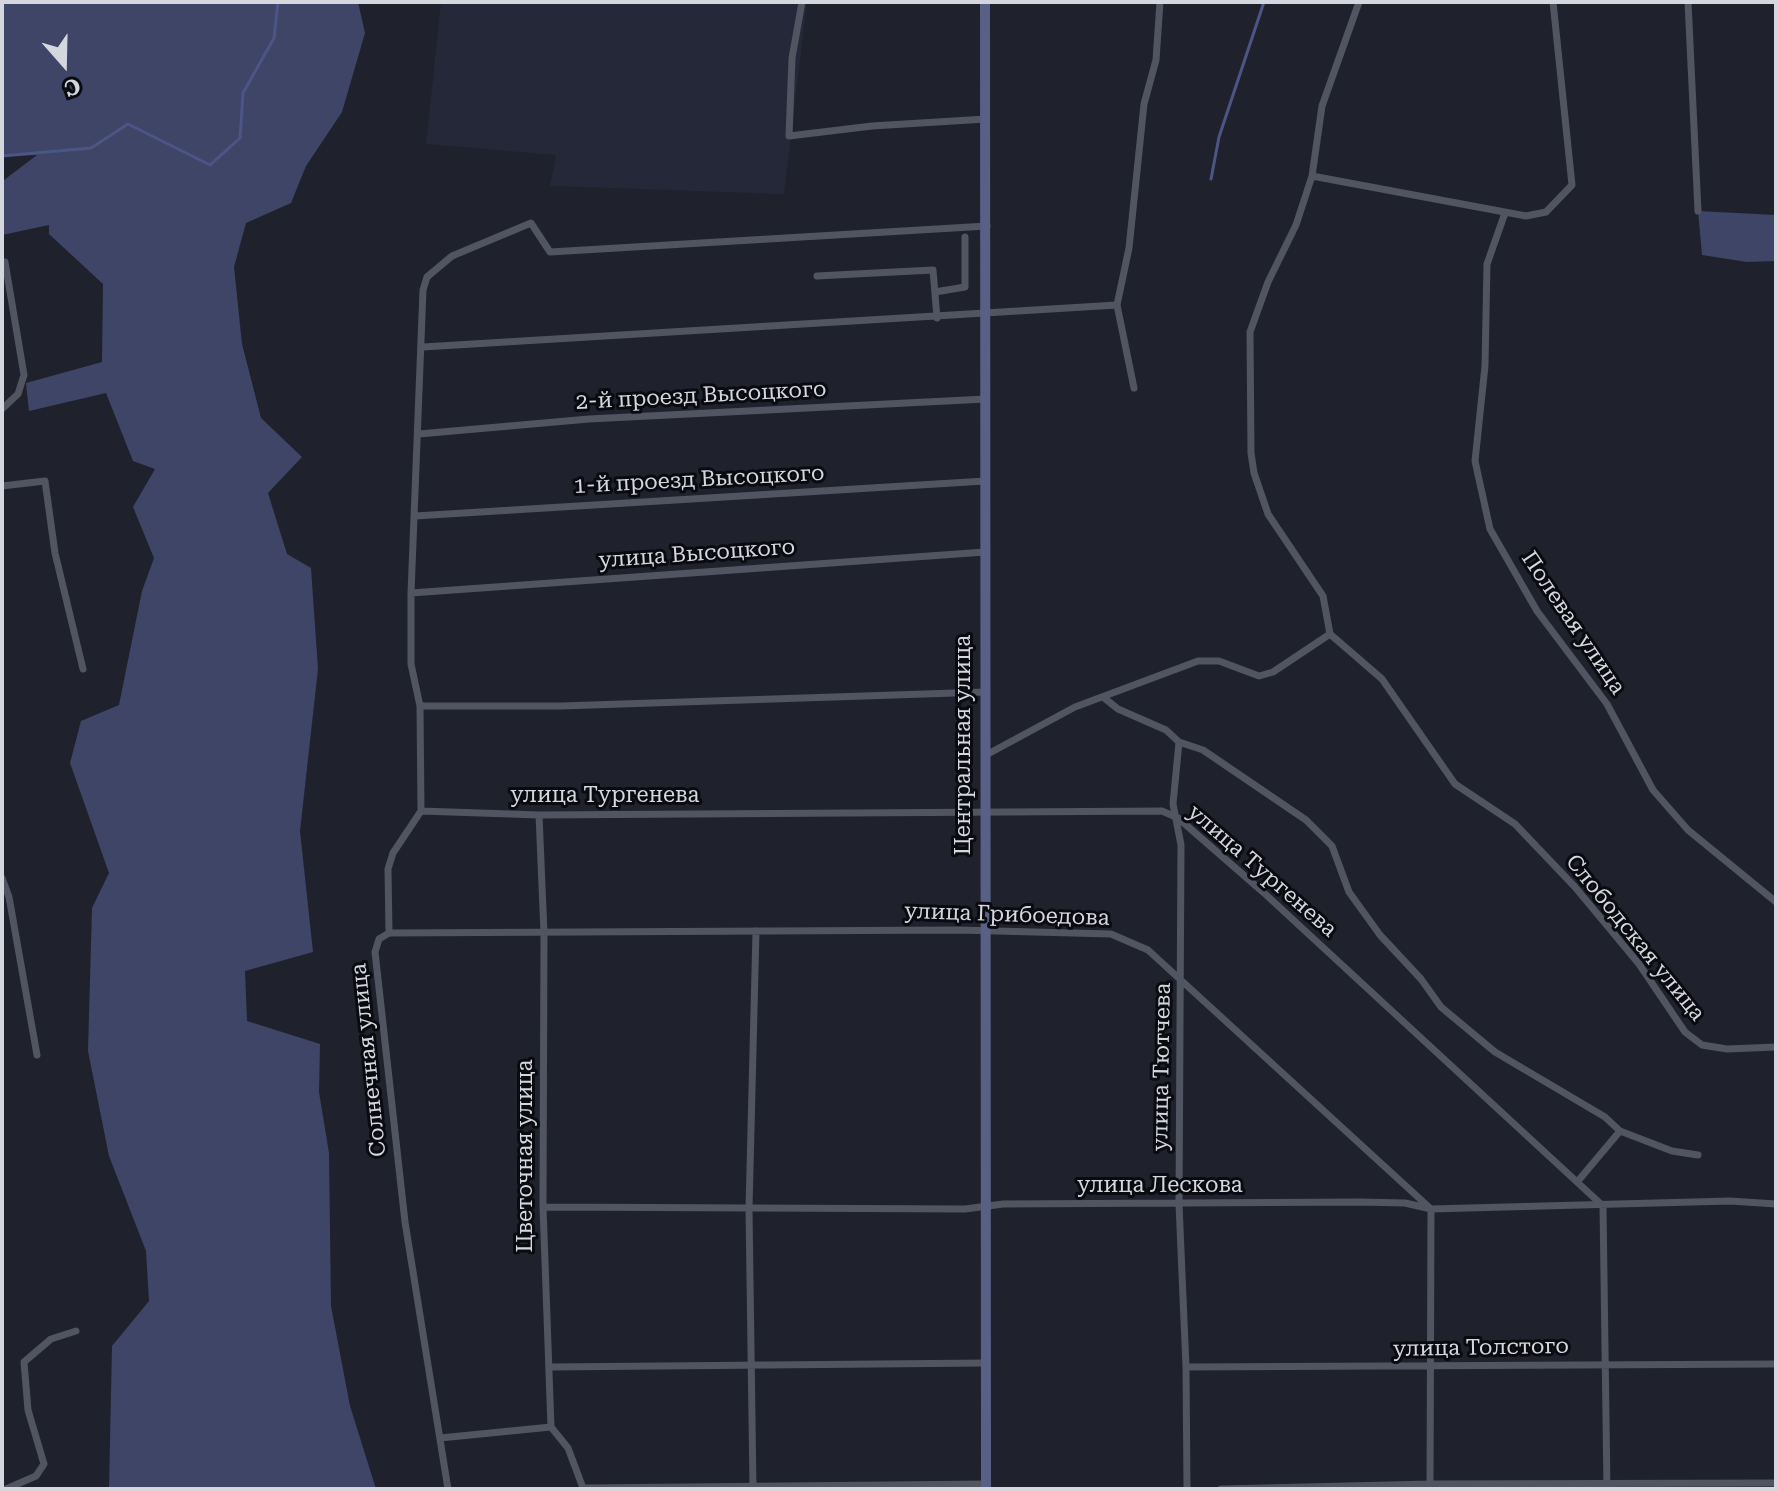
<!DOCTYPE html>
<meta charset="utf-8">
<style>
body{margin:0}
#map{position:relative;width:1778px;height:1491px;overflow:hidden;background:#1f222c;font-family:"Roboto Serif",serif}
canvas{display:block}
.frame{position:absolute;inset:0;border:4px solid #d5d7de;pointer-events:none}
.north{position:absolute;left:24px;top:24px;width:80px;height:80px;-webkit-text-stroke:6px #0a0b10;paint-order:stroke;rotate:160deg;font-size:22px;font-weight:700;line-height:32px;text-align:center;color:#d5d7de}
.north::after{content:'';display:block;margin:auto;width:28px;height:36px;background:#d5d7de;clip-path:polygon(50% 0,100% 100%,50% 72%,0 100%)}
</style>
<div id="map">
<canvas width="1778" height="1491"></canvas>
<div class="frame"></div>
<div class="north">С</div>
</div>
<script>
const g = document.querySelector('canvas').getContext('2d');
g.lineJoin = 'round';
function paint(path, color) { g.fillStyle = color; g.fill(path, 'evenodd'); }
const shape = rows => new Path2D(rows.map(r => 'M' + r).join(''));
function trace(path, color, width, dash) { g.strokeStyle = color; g.lineWidth = width; g.lineCap = dash ? 'butt' : 'round'; g.setLineDash(dash || []); g.stroke(path); }
function drawText(font, color, halo, rows, align = 'center') {
  g.font = font + ' "Roboto Serif",serif'; g.lineWidth = 6; g.setLineDash([]); g.textBaseline = 'middle'; g.strokeStyle = halo; g.fillStyle = color; for (const [text, x, y, turn = 0] of rows) {
    g.save(); g.translate(x, y); g.rotate((+turn || 0) * Math.PI / 180); g.textAlign = isNaN(turn) ? turn : align; if (halo) g.strokeText(text, 0, 0); g.fillText(text, 0, 0); g.restore();
  }
}
paint(shape([
 [441,2,807,2,784,194,550,186,556,155,426,144]
]), '#242838');
paint(shape([
 [2,2,358,2,365,33,342,112,306,166,291,203,246,223,234,267,242,344,261,418,302,457,268,493,287,554,311,568,318,669,300,831,313,952,245,971,247,1021,320,1044,319,1092,329,1153,331,1306,350,1406,376,1489,109,1489,112,1346,149,1301,146,1251,109,1156,88,1051,92,908,109,873,70,763,81,721,119,705,142,591,154,558,133,507,155,469,133,461,106,393,29,411,26,383,102,362,103,284,49,234,49,225,2,235,4,180,37,155,2,156],
 [1698,211,1776,215,1776,261,1747,262,1702,255]
]), '#3e4567');
trace(shape([
 [2,156,91,148,128,124,210,165,240,138,243,93,274,38,278,2],
 [1211,179,1219,137,1264,2]
]), '#4b5586', 3);
trace(shape([
 [802,2,792,58,789,136,872,126,986,119],
 [1688,2,1698,211],
 [1312,176,1526,216,1546,212,1572,185,1553,2],
 [1505,213,1487,264,1485,366,1475,461,1490,529,1537,611,1607,704,1653,790,1688,830,1776,902],
 [2,262,5,262,24,375,18,394,2,409],
 [817,276,933,270,937,318],
 [935,292,965,287,965,237],
 [423,347,1117,305],
 [1134,388,1117,305,1129,248,1144,104,1156,60,1160,2],
 [419,434,589,419,986,399],
 [2,486,45,481,55,553,83,669],
 [415,516,985,481],
 [411,593,985,552],
 [1330,634,1323,596,1268,514,1254,473,1251,453,1250,332,1268,282,1296,225,1312,176,1322,106,1359,2],
 [1103,697,1118,709,1166,730,1179,742,1203,750,1306,820,1332,846,1349,892,1380,935,1421,979,1441,1007,1495,1052,1605,1117,1620,1131,1672,1151,1698,1155],
 [420,706,561,706,985,692],
 [1179,742,1173,804,1181,845,1179,1204,1186,1367,1187,1489],
 [986,755,1075,707,1198,661,1219,661,1259,676,1273,672,1330,634,1382,679,1455,784,1515,824,1575,887,1639,964,1685,1032,1702,1045,1727,1049,1776,1047],
 [421,811,539,815,1162,811,1178,818,1263,892,1603,1206,1607,1489],
 [539,815,544,933,543,1207,551,1427,568,1448,583,1488,986,1484],
 [2,878,9,897,37,1055],
 [389,933,958,930,1111,934,1148,950,1431,1209,1430,1489],
 [1578,1181,1620,1131],
 [543,1207,965,1209,1003,1204,1360,1202,1405,1203,1431,1209,1730,1201,1776,1204],
 [550,1367,986,1363],
 [1186,1367,1776,1364],
 [440,1438,551,1427],
 [753,1488,749,1209,756,931],
 [6,1489,36,1476,44,1464,28,1410,24,1362,51,1339,76,1331],
 [448,1489,405,1222,375,952,379,939,389,933,388,869,393,853,421,811,420,706,411,664,411,593,423,290,427,277,452,256,531,223,550,252,987,226],
 [1221,1489,1430,1484,1776,1483]
]), '#515461', 7);
trace(shape([
 [985,2,986,1489]
]), '#596086', 10);
drawText('22px', '#d5d7de', '#0a0b10', [
 ["2-й проезд Высоцкого",701,396,-3],
 ["1-й проезд Высоцкого",699,480,-3],
 ["улица Высоцкого",697,554,-4],
 ["Полевая улица",1573,623,56],
 ["Центральная улица",964,745,-90],
 ["улица Тургенева",605,796],
 ["улица Тургенева",1262,871,41],
 ["улица Грибоедова",1007,915,2],
 ["Слободская улица",1635,938,51],
 ["Солнечная улица",369,1060,-96],
 ["улица Тютчева",1162,1067,-89],
 ["Цветочная улица",526,1156,-90],
 ["улица Лескова",1160,1186],
 ["улица Толстого",1481,1348,-1]
]);
</script>
